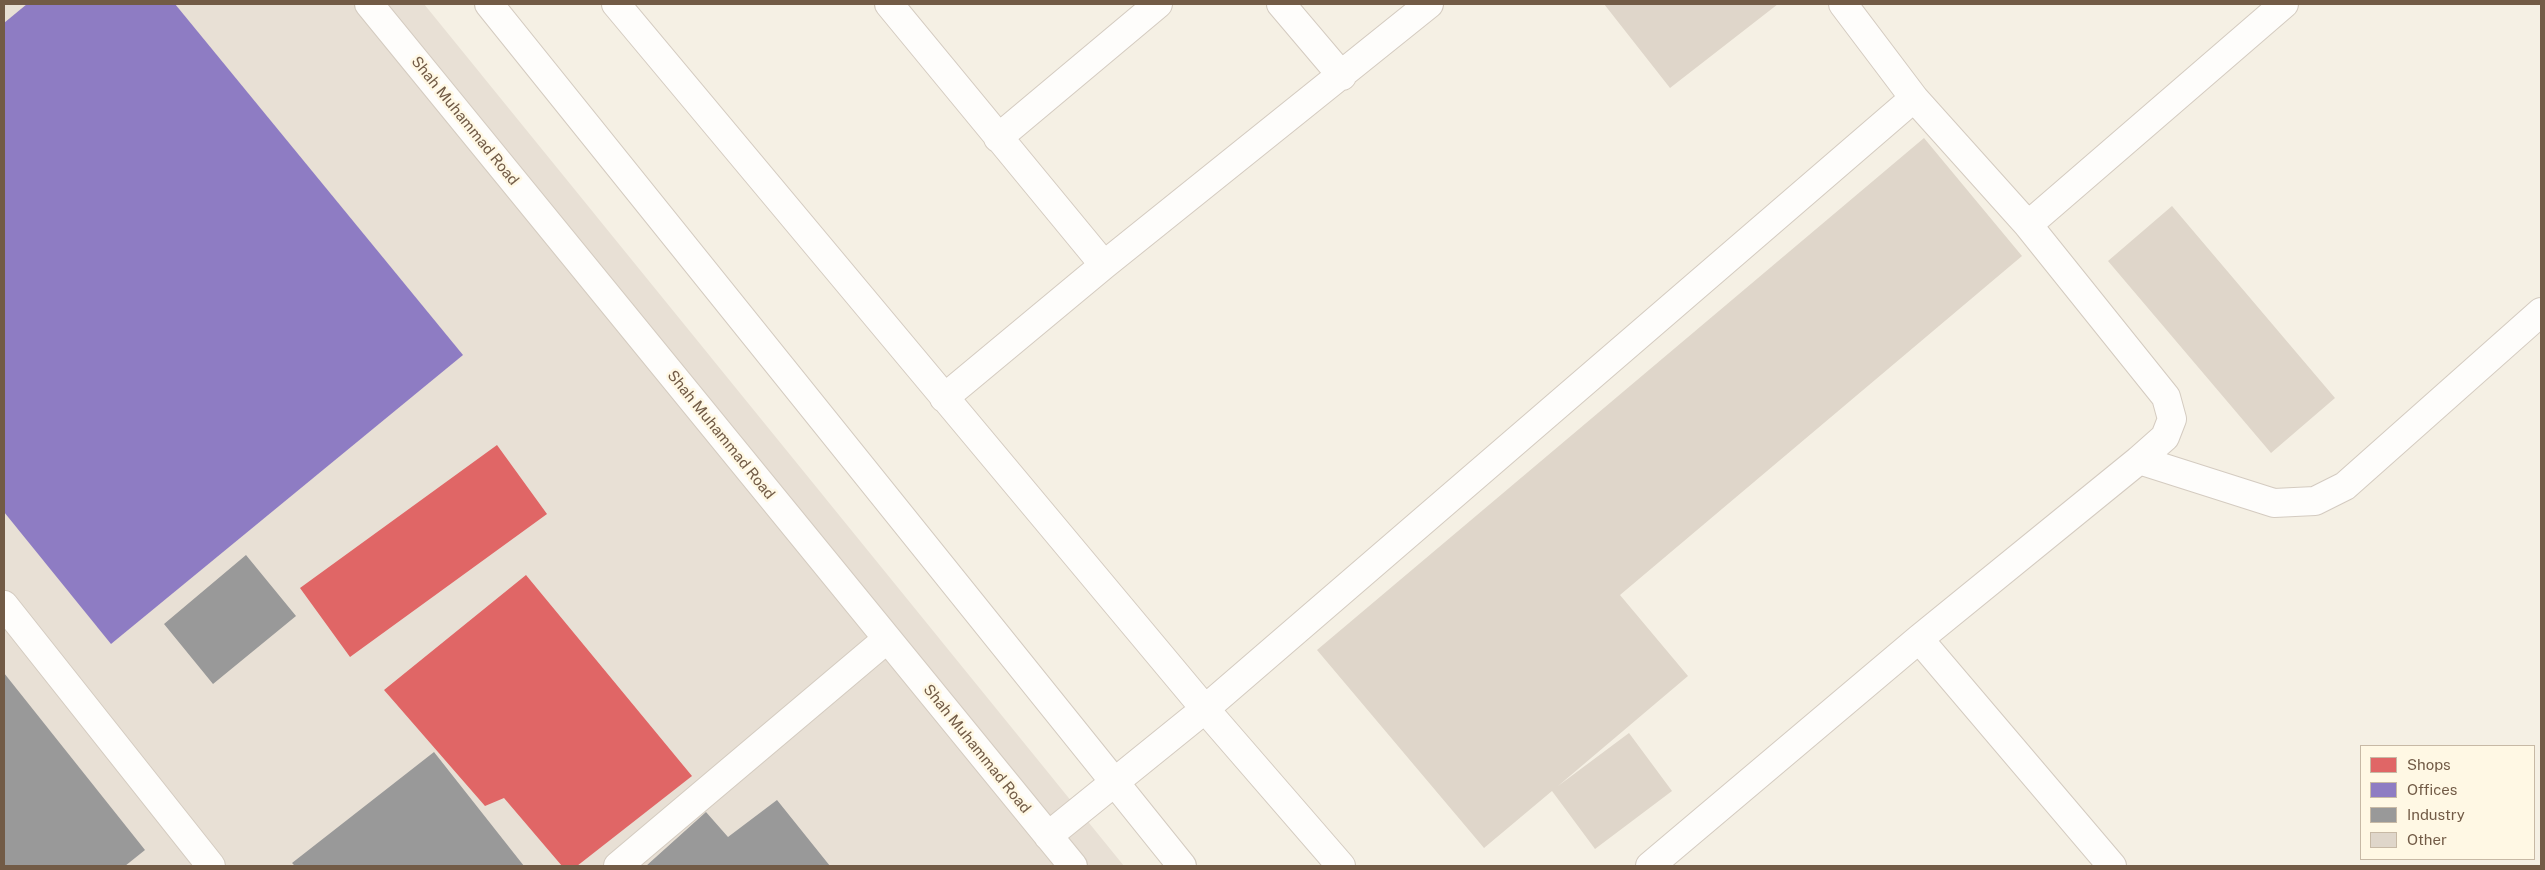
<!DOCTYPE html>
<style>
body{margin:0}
#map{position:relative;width:2545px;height:870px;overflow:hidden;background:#f5f0e4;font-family:"Public Sans",sans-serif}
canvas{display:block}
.frame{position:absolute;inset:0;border:5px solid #725b46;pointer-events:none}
.legend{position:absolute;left:2360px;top:745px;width:175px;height:115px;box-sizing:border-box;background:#fff8e4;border:1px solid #c7b9a5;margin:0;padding:6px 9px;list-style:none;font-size:15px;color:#725b46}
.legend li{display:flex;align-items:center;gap:10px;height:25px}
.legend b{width:25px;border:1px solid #c7b9a5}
</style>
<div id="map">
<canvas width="2545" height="870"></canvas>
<div class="frame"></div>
<ul class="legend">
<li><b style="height:14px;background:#e06666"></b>Shops</li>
<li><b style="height:14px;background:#8e7cc3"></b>Offices</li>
<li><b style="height:14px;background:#999"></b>Industry</li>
<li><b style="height:14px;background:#dfd6ca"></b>Other</li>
</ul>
</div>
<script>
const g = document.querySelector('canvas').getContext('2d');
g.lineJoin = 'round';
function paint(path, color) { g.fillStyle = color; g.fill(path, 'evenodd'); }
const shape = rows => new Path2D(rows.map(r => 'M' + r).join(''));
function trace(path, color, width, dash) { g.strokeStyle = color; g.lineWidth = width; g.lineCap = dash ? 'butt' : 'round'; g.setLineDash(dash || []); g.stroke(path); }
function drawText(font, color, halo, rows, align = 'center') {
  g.font = font + ' "Public Sans",sans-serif'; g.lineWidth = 5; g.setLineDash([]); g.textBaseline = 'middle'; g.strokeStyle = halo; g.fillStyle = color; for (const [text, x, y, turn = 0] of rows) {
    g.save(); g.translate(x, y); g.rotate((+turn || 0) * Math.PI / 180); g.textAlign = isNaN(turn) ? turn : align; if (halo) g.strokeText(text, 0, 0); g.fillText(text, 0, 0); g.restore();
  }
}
paint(shape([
 [4,4,424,4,1124,866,4,866]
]), '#e8e0d5');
paint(shape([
 [497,445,547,514,350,657,300,588],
 [526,575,692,776,577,866,562,866,504,798,485,806,384,690]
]), '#e06666');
paint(shape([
 [27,4,175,4,463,355,111,644,4,512,4,23]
]), '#8e7cc3');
paint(shape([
 [246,555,296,616,213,684,164,624],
 [4,673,145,850,125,866,4,866],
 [434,752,524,866,295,866,292,863],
 [777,800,830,866,646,866,706,812,728,837]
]), '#999');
paint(shape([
 [1604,4,1778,4,1670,88],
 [1924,138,2022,256,1620,595,1688,676,1558,786,1629,733,1672,791,1595,849,1552,791,1484,848,1317,650],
 [2172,206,2335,398,2271,453,2108,261]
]), '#dfd6ca');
const minor = shape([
 [369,4,1073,866],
 [489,4,1182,866],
 [616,4,1205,709,1341,866],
 [889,4,1104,265],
 [1281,4,1342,76],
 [998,138,1158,4],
 [2028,225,2284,4],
 [944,398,1104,265,1429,4],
 [2139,460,2274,503,2315,501,2345,486,2541,312],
 [4,605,211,866],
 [1919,639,2112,866],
 [1048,836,1205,709,1914,98,1843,4],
 [618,866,887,639],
 [1650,866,1919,639,2139,460,2165,437,2172,419,2166,397,2028,225,1914,98]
]);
trace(minor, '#d4cbc0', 30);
trace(minor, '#fefdfb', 28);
drawText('15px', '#725b46', '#fff8e4', [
 ["Shah Muhammad Road",465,121,51],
 ["Shah Muhammad Road",721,435,51],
 ["Shah Muhammad Road",977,749,51]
]);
</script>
